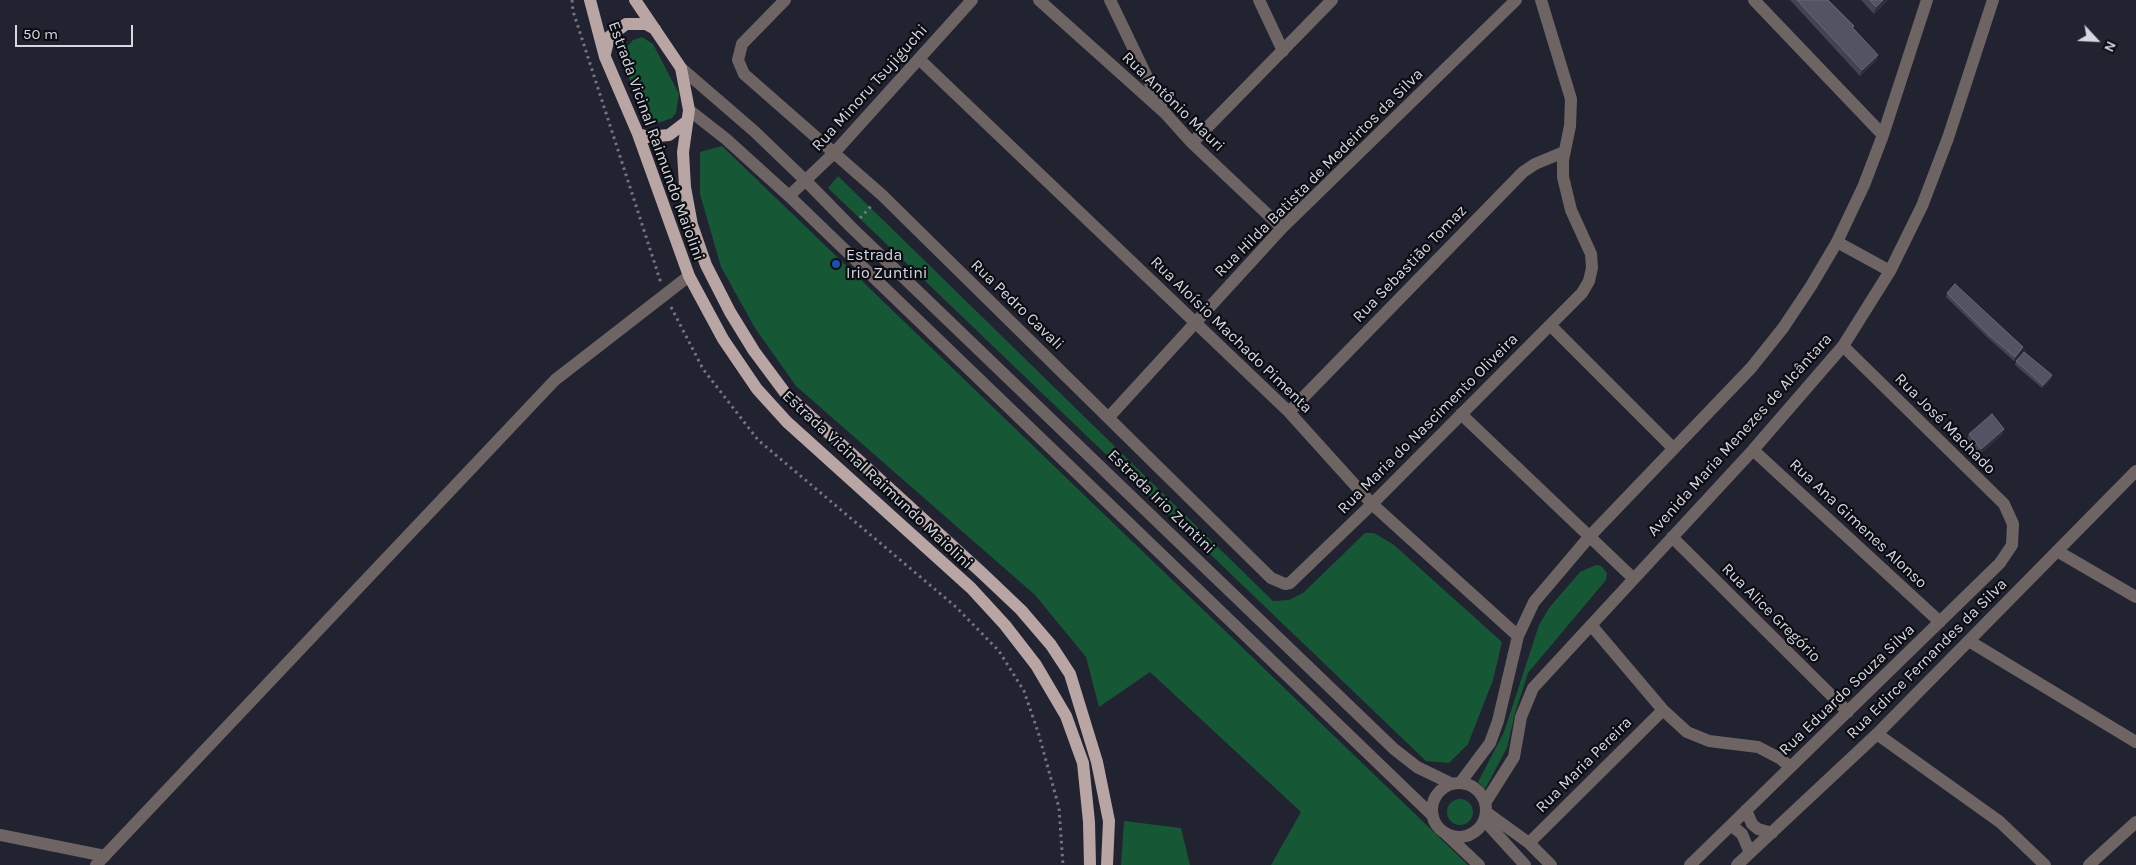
<!DOCTYPE html>
<meta charset="utf-8">
<style>
body{margin:0}
#map{position:relative;width:2136px;height:865px;overflow:hidden;background:#212331;font-family:Karla,sans-serif}
canvas{display:block}
.north{position:absolute;left:2071px;top:15px;width:50px;height:50px;-webkit-text-stroke:4px #0c0d13;paint-order:stroke;rotate:115deg;font-size:14px;font-weight:700;line-height:20px;text-align:center;color:#d6d7e1}
.north::after{content:'';display:block;margin:auto;width:18px;height:22px;background:#d6d7e1;clip-path:polygon(50% 0,100% 100%,50% 72%,0 100%)}
.scale{position:absolute;left:15px;top:25px;width:118px;height:22px;box-sizing:border-box;border:2px solid #d6d7e1;border-top:0;padding-left:6px;font-size:15px;line-height:18px;white-space:nowrap;color:#d6d7e1;-webkit-text-stroke:4px #0c0d13;paint-order:stroke}
</style>
<div id="map">
<canvas width="2136" height="865"></canvas>
<div class="north">N</div>
<div class="scale">50 m</div>
</div>
<script>
const g = document.querySelector('canvas').getContext('2d');
g.lineJoin = 'round';
function paint(path, color) { g.fillStyle = color; g.fill(path, 'evenodd'); }
const shape = rows => new Path2D(rows.map(r => 'M' + r).join(''));
function trace(path, color, width, dash) { g.strokeStyle = color; g.lineWidth = width; g.lineCap = dash ? 'butt' : 'round'; g.setLineDash(dash || []); g.stroke(path); }
function drawText(font, color, halo, rows, align = 'center') {
  g.font = font + ' Karla,sans-serif'; g.lineWidth = 4.5; g.setLineDash([]); g.textBaseline = 'middle'; g.strokeStyle = halo; g.fillStyle = color; for (const [text, x, y, turn = 0] of rows) {
    g.save(); g.translate(x, y); g.rotate((+turn || 0) * Math.PI / 180); g.textAlign = isNaN(turn) ? turn : align; if (halo) g.strokeText(text, 0, 0); g.fillText(text, 0, 0); g.restore();
  }
}
paint(shape([
 [642,37,653,44,679,94,676,113,672,118,658,123,642,112,623,62,622,52,633,40],
 [722,146,1468,865,1271,865,1301,812,1150,672,1099,707,1086,657,1035,595,796,386,755,328,721,267,700,194,700,152],
 [838,176,1273,601,1289,600,1303,593,1365,533,1374,533,1394,545,1502,642,1493,680,1468,744,1449,763,1426,761,828,188],
 [1596,565,1601,566,1607,573,1606,580,1528,673,1515,713,1507,748,1485,789,1478,782,1504,732,1539,625,1549,608,1580,572],
 '1447 812a13 13 0 1 1 26 0a13 13 0 1 1-26 0Z',
 [1124,821,1181,828,1190,865,1121,865]
]), '#165736');
trace(shape([
 [572,0,573,11,661,283],
 [860,218,873,204],
 [671,307,703,369,758,440,956,607,999,651,1024,691,1039,735,1059,808,1063,865]
]), '#737581', 3, [2.5, 4]);
trace(shape([
 [785,0,742,44,738,60,744,74,882,195,1271,578,1285,584,1290,583,1372,504,1582,293,1589,281,1592,268,1591,254,1571,210,1563,177,1563,160,1570,126,1571,99,1541,0],
 [1039,0,1165,113,1192,143,1282,228],
 [1110,0,1161,106],
 [1259,0,1283,51],
 [1754,0,1883,135],
 [919,59,1289,412,1372,504,1518,636],
 [681,68,754,131,806,181,851,227,1394,749,1417,767,1452,784],
 [689,110,726,139,789,196,1433,816],
 [1192,143,1332,0],
 [789,196,833,154,972,0],
 [1837,242,1890,271],
 [1550,325,1673,448],
 [1289,412,1523,172,1535,164,1564,152],
 [1461,414,1633,578],
 [1109,417,1282,228,1516,0],
 [1753,450,1940,622],
 [1672,537,1848,712],
 [2057,551,2136,597],
 [1591,625,1663,710,1687,732,1709,741,1758,747,1781,759,1790,767],
 [1969,641,2136,742],
 [1877,734,2000,822,2045,865],
 [1460,783,1490,743,1498,721,1518,636,1534,602,1590,536,1751,368,1783,328,1811,286,1837,242,1864,185,1883,135,1927,0],
 '1432 810a27 27 0 1 1 54 0a27 27 0 1 1-54 0Z',
 [1485,803,1514,757,1521,717,1533,688,1753,450,1843,346,1890,271,1922,206,1948,138,1993,0],
 [1746,810,1752,824,1758,829,1772,833],
 [1486,812,1529,843,1551,865],
 [1484,820,1525,865],
 [1731,825,1742,834,1750,853],
 [1446,834,1479,865],
 [0,835,105,856],
 [1529,843,1663,710],
 [96,865,555,380,689,276],
 [1690,865,2000,563,2012,545,2013,524,2004,504,1843,346],
 [1737,865,1877,734,2136,471],
 [2089,865,2136,822]
]), '#6e6463', 12);
trace(shape([
 [590,0,605,57,638,134,689,276,723,339,757,389,787,422,971,588,1005,625,1036,665,1066,716,1083,763,1089,822,1090,865],
 [635,0,681,68,689,110,683,152,685,187,692,225,706,265,730,312,754,351,786,394,982,573,1021,610,1051,645,1070,674,1097,762,1109,821,1107,865],
 [605,54,609,37,626,24,646,24,655,29],
 [638,134,648,137,669,135,686,122]
]), '#b9a5a3', 12);
paint(shape([
 [1790,0,1828,0,1854,26,1853,28,1878,55,1876,61,1860,76],
 [1861,0,1888,0,1874,14],
 [1947,293,2022,350,2014,361,1988,338,1946,297],
 [2016,361,2052,375,2051,379,2042,388,2015,365],
 [2004,429,2002,435,1979,455,1966,441,1969,434]
]), '#424454');
paint(shape([
 [1883,0,1888,0,1874,14,1876,7],
 [1878,55,1876,61,1860,76,1862,70],
 [2023,347,2022,350,2014,361,2015,357],
 [2052,375,2051,379,2042,388,2043,385],
 [2004,429,2002,435,1979,455,1981,449]
]), '#2e303f');
const building = shape([
 [1797,0,1828,0,1854,26,1852,27,1878,55,1862,70,1797,0],
 [1870,0,1883,0,1876,7,1870,0],
 [1955,284,2023,347,2015,357,1989,335,1947,293,1955,284],
 [2024,352,2052,375,2043,385,2016,361,2024,352],
 [1992,414,2004,429,1981,449,1969,434,1992,414]
]);
paint(building, '#525463');
trace(building, '#676877', 1);
for (const [x, y, r, color] of [
 [836,264,5,"#1a4fb4"]
]) { const dot = new Path2D(); dot.arc(x, y, r, 0, 2 * Math.PI); g.fillStyle = color; g.fill(dot); trace(dot, '#0c0d13', 2); }
drawText('16px', '#d6d7e1', '#0c0d13', [
 ["Rua Minoru Tsujiguchi",870,88,-48],
 ["Rua Antônio Mauri",1173,102,44],
 ["Estrada Vicinal Raimundo Maiolini",656,141,70],
 ["Rua Hilda Batista de Medeirtos da Silva",1319,173,-45],
 ["Rua Sebastião Tomaz",1410,264,-46],
 ["Rua Pedro Cavali",1017,305,44],
 ["Rua Aloísio Machado Pimenta",1231,335,44],
 ["Rua Maria do Nascimento Oliveira",1428,424,-45],
 ["Rua José Machado",1945,424,45],
 ["Avenida Maria Menezes de Alcântara",1740,435,-48],
 ["Estrada Vicinal Raimundo Maiolini",877,480,43],
 ["Estrada Irio Zuntini",1161,502,44],
 ["Rua Ana Gimenes Alonso",1858,524,43],
 ["Rua Alice Gregório",1771,613,45],
 ["Rua Edirce Fernandes da Silva",1927,659,-45],
 ["Rua Eduardo Souza Silva",1847,690,-44],
 ["Rua Maria Pereira",1584,765,-45]
]);
drawText('16px', '#d6d7e1', '#0c0d13', [
 ["Estrada",846,255],
 ["Irio Zuntini",846,273]
], 'left');
</script>
